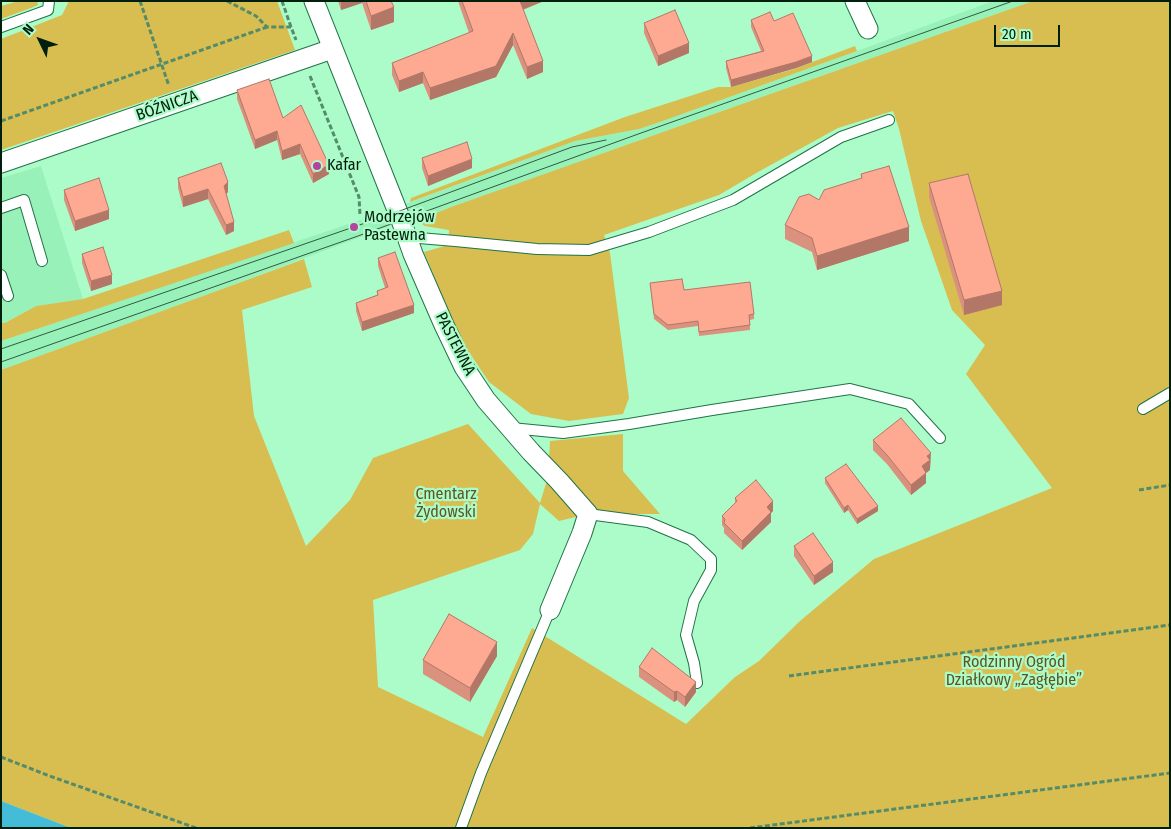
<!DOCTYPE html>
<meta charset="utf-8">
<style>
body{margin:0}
#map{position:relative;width:1171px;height:829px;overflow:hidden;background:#acfcc9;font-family:"Fira Sans Condensed",sans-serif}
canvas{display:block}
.frame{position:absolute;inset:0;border:2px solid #001f0d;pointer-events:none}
.north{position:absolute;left:15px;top:15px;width:50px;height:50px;-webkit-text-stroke:4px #acfcc9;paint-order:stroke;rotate:312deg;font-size:14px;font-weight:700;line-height:20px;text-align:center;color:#001f0d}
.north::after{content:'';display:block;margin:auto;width:18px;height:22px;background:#001f0d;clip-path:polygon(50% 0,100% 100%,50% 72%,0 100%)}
.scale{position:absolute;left:994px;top:25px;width:66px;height:22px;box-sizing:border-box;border:2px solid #001f0d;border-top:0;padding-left:6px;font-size:15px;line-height:18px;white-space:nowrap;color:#001f0d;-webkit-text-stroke:4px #acfcc9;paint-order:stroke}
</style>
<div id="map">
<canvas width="1171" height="829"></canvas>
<div class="frame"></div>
<div class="north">N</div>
<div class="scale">20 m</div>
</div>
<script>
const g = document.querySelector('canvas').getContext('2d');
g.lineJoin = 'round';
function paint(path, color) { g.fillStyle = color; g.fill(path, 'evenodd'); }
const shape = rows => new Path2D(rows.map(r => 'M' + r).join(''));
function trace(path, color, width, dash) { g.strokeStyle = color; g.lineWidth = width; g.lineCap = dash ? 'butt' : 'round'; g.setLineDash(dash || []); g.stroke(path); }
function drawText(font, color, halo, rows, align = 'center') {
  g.font = font + ' "Fira Sans Condensed",sans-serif'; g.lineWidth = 4.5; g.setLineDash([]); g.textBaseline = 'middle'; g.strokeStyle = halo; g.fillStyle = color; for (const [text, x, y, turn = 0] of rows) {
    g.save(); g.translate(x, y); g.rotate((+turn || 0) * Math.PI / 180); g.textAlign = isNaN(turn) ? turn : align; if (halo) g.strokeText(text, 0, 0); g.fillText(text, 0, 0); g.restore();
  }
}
paint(shape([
 [993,1,1033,1,451,207,397,230,393,225,211,293,1,370,1,341,384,212,575,141,639,129,660,122,857,51],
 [41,166,83,299,36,306,5,323,1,323,1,178]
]), '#99f1ba');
paint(shape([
 [19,1,37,1,38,5,31,8,1,19,1,6],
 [69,1,277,1,295,50,1,150,1,39,62,15],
 [1033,1,1170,1,1170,828,71,828,1,801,1,370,304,259,312,287,242,310,254,416,306,546,350,500,373,458,468,424,540,503,548,477,550,441,623,434,623,471,660,514,588,514,559,521,540,504,533,534,520,550,373,600,378,687,483,737,532,628,686,724,735,677,759,661,800,621,874,559,1052,488,966,374,985,345,952,310,921,221,899,129,893,111,838,128,758,172,719,195,604,235,610,253,629,398,623,414,569,421,531,414,489,382,459,337,424,252,448,245,449,230,425,226,417,221,451,207],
 [855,46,857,51,660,122,639,129,575,141,410,202,411,198,625,117,718,87,731,87,791,70],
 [289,230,294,243,1,341,1,323,5,323,36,306,83,299]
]), '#d8bd50');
paint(shape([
 [1,801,71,828,1,828]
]), '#45bcd7');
const lane = shape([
 [1,27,48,10,49,1],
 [1,208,24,200,42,261],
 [407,237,455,241,537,249,589,250,649,232,733,200,841,137,889,120],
 [1,275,8,296],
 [1143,409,1170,393],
 [511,428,563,433,629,424,712,410,850,389,909,404,940,438],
 [588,514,648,522,691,540,711,559,711,570,694,601,686,635,694,663,697,683],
 [461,828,481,773,550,610]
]);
const street = shape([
 [314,1,401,220,413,254,444,325,464,367,486,400,531,452,559,481,588,514,582,533,550,610],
 [855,1,868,29],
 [1,163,332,49]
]);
trace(lane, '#207347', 12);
trace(street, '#207347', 21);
trace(shape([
 [140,1,169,86],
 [227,1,256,16,267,27,291,27,296,40],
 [282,1,291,27],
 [310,76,359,197,360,215],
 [1,121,267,27],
 [1139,490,1170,485],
 [789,676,1170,625],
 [1,757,47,775,196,828],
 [750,828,1170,773]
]), '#548c69', 3, [5, 2.5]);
trace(lane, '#fff', 10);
trace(street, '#fff', 19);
trace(shape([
 [1,349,397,212,572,147,606,140],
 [1,362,358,236,641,133,1013,1]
]), '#2e5a3f', 1);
paint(shape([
 [338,1,391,1,394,22,371,30,362,3,341,10],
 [458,1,544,1,523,10,543,72,527,79,513,45,496,77,430,100,423,83,399,92,392,75,392,63,469,33],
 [751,20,774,21,812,62,796,68,731,87,726,68,726,61,761,51,751,27],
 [644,23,689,53,658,66,644,33],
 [237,90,283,118,329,174,313,183,300,154,282,160,277,140,255,149,237,99],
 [422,158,472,168,428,186,422,168],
 [861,174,909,241,817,270,812,252,785,239,785,225,819,200,861,178],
 [178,178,228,192,226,194,234,231,226,235,208,199,183,207,178,188],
 [929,183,1002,305,964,315,929,197],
 [64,190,109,219,75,231,64,200],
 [82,254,112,284,91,291,82,263],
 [378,258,414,313,362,331,356,311,356,303,377,295,377,291,385,288,378,266],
 [650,283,684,290,754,314,754,319,750,320,750,330,699,336,698,326,668,330,654,319],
 [873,440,931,462,930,463,930,470,926,473,926,483,911,495,887,464,873,450],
 [825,478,878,511,857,524,848,510,844,513,825,483],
 [735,498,773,511,771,513,771,522,742,550,724,533,724,528,722,525,722,516,735,503],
 [794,546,833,572,814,585,794,556],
 [497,656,470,702,423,674,423,660],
 [639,667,696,692,685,707,677,700,674,702,639,677]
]), '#da927e');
paint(shape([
 [341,1,362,1,362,3,341,10],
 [519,1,544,1,519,11],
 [394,7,394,22,371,30,371,16],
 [513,33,513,45,496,77,430,100,430,88],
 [689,43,689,53,658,66,658,56],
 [812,56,812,62,796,68,731,87,731,80],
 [543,61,543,72,527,79,527,67],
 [423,72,423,83,399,92,399,81],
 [277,131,277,140,255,149,255,140],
 [300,144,300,154,282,160,282,151],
 [472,159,472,168,428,186,428,176],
 [329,165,329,174,313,183,313,174],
 [228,182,228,192,224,196,224,186],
 [208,189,208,199,183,207,183,197],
 [109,210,109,219,75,231,75,221],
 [234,222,234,231,226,235,226,225],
 [909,227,909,241,817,270,817,256],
 [112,275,112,284,91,291,91,281],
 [1002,291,1002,305,964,315,964,300],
 [414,305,414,313,362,331,362,322],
 [931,453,930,470,922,476,922,466,927,456],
 [926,473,926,483,911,495,911,485],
 [773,501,773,511,771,513,771,522,742,550,742,541,767,507],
 [848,505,848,510,844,513,844,508],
 [878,506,878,511,857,524,857,519],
 [833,562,833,572,814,585,814,576],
 [497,642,497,656,470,702,470,688],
 [696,682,696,692,685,707,685,697],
 [677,691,677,700,674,702,674,692]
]), '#b27767');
const building = shape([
 [366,1,391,1,394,7,371,16,366,1],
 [462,1,520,1,543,61,527,67,513,33,496,66,430,88,423,72,399,81,392,63,473,31,462,1],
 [675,10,689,43,658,56,644,23,675,10],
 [770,12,774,21,793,13,812,56,796,62,731,80,726,61,764,51,751,20,770,12],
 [269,79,283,118,301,105,329,165,313,174,300,144,282,151,277,131,255,140,237,90,269,79],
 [467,142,472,159,428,176,422,158,467,142],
 [221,163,228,182,224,186,234,222,226,225,208,189,183,197,178,178,221,163],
 [889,166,909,227,817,256,812,238,785,225,799,197,809,194,819,200,824,190,862,178,861,174,889,166],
 [968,174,1002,291,964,300,929,183,968,174],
 [99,178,109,210,75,221,64,190,99,178],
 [103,247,112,275,91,281,82,254,103,247],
 [395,252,414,305,362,322,356,303,378,295,377,291,388,287,378,258,395,252],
 [682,279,684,290,750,282,754,314,749,315,750,325,699,332,698,321,668,325,654,314,650,283,682,279],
 [901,418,931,453,927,456,930,460,922,466,926,473,911,485,887,455,873,440,901,418],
 [846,464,878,506,857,519,848,505,844,508,825,478,846,464],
 [756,480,773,501,767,507,771,512,742,541,724,523,725,519,722,516,737,501,735,498,756,480],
 [813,533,833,562,814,576,794,546,813,533],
 [449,614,497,642,470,688,423,660,449,614],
 [652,648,696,682,685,697,677,691,674,692,639,667,652,648]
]);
paint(building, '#feaa93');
trace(building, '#b27767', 1);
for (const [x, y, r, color] of [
 [317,166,5,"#b4449f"],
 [354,227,5,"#b4449f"]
]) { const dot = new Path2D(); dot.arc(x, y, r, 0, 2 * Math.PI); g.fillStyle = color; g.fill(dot); trace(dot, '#acfcc9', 2); }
drawText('16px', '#001f0d', '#acfcc9', [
 ["BÓŹNICZA",167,106,-19],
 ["PASTEWNA",455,344,63]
]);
drawText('16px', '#001f0d', '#acfcc9', [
 ["Kafar",327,166],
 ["Modrzejów",364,218],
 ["Pastewna",364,236]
], 'left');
drawText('16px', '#5f5424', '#acfcc9', [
 ["Cmentarz",446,495],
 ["Żydowski",446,513],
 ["Rodzinny Ogród",1014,663],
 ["Działkowy „Zagłębie”",1014,681]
]);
</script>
